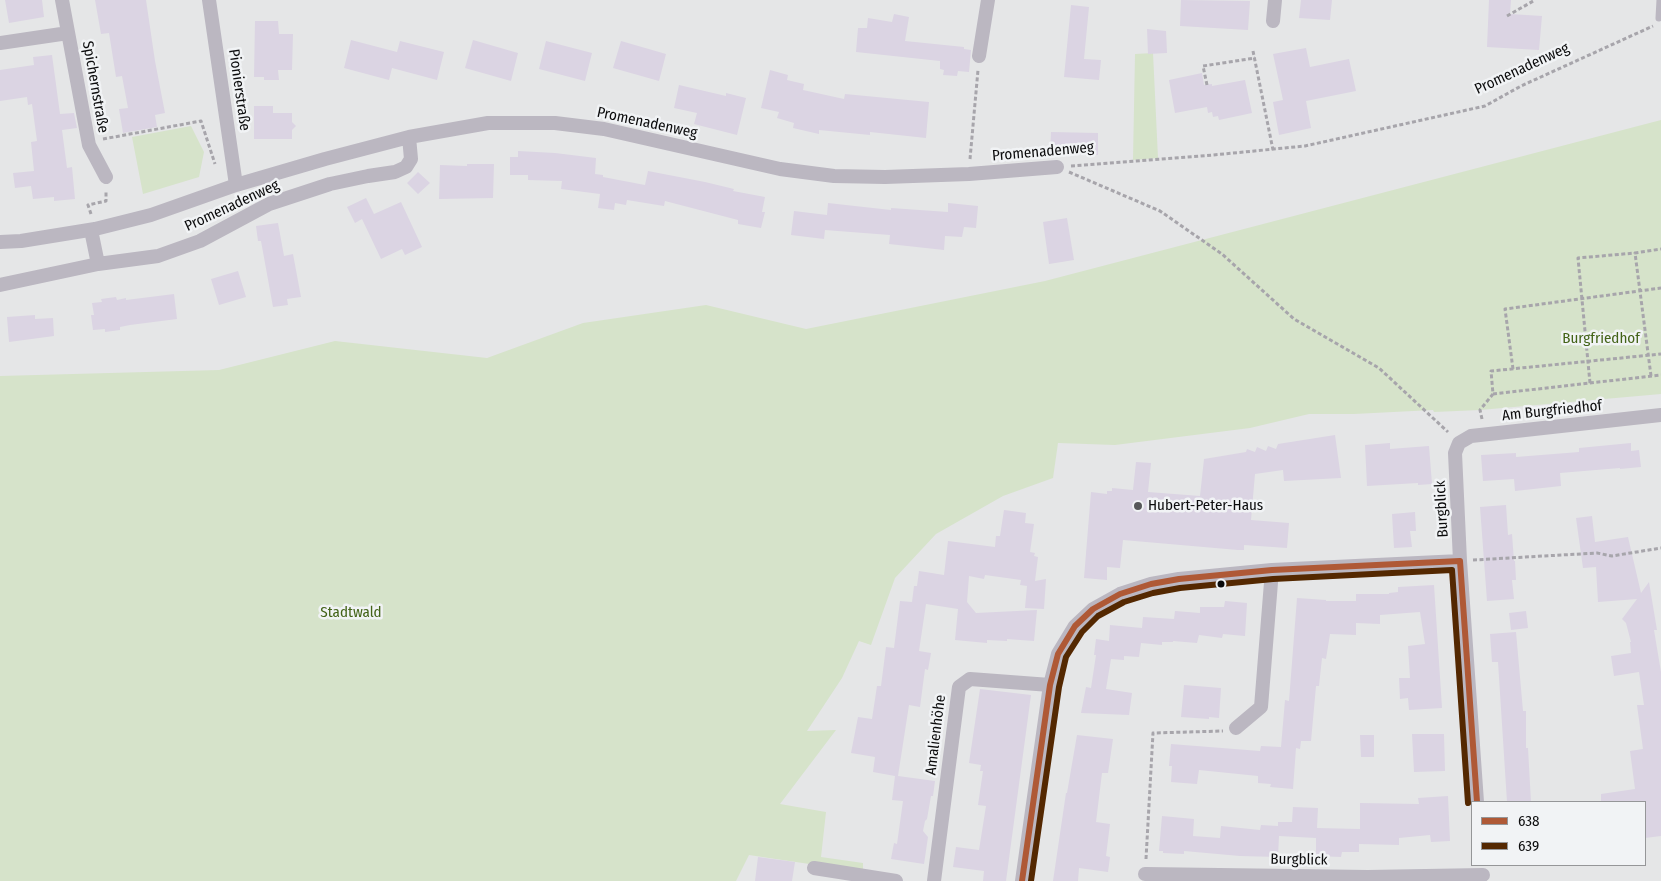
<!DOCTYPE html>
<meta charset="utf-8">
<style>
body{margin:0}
#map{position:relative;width:1661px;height:881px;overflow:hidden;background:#e5e6e7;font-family:"Fira Sans Condensed",sans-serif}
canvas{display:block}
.legend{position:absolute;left:1471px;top:801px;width:175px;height:65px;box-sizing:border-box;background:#f1f3f5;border:1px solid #959698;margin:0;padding:6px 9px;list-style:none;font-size:15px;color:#0b0b0c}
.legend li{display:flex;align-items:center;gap:10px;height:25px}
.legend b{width:25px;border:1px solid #959698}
</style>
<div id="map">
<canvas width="1661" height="881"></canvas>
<ul class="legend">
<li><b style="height:6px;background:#af5936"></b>638</li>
<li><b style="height:6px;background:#542801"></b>639</li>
</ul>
</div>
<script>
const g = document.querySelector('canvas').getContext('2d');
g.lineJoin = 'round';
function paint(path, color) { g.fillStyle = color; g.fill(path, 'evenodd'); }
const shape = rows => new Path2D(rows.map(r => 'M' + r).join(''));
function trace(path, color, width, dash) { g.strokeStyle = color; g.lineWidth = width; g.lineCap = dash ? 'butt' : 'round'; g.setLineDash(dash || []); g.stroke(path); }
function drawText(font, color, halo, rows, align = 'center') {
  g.font = font + ' "Fira Sans Condensed",sans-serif'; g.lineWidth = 5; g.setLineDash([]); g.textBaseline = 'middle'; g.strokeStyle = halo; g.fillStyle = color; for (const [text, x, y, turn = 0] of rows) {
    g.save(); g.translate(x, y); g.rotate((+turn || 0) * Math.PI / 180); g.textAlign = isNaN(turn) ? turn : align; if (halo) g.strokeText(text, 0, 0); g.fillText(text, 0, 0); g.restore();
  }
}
paint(shape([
 [1153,53,1158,158,1133,160,1135,54],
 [1661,120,1661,394,1480,410,1434,412,1433,410,1354,414,1309,414,1250,428,1115,445,1058,443,1053,478,1003,496,936,534,895,578,871,645,859,641,842,678,807,731,836,730,780,804,826,812,821,857,863,863,863,872,749,855,736,881,0,881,0,376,219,370,335,341,487,358,583,323,706,305,806,329,1045,281],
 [191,126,204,152,199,177,143,194,132,137]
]), '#d6e3ca');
paint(shape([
 [5,0,42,0,44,17,9,23],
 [95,0,146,0,155,61,165,113,155,115,157,127,123,133,119,109,128,108,122,76,116,77,109,33,101,34],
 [1181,0,1250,1,1248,30,1180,26],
 [1301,0,1332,0,1330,20,1299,18],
 [1489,0,1511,0,1510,14,1542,16,1539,50,1487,47],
 [1071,5,1089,7,1084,59,1101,60,1099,80,1064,77],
 [894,14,909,17,905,41,964,47,964,49,971,50,969,72,958,71,957,76,943,75,944,70,940,69,940,61,856,52,858,28,867,28,868,18,892,22],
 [255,21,278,21,279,34,293,34,292,70,278,70,279,80,264,80,264,77,254,77],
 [1147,29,1166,31,1167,53,1148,54],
 [351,40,397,52,400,41,444,52,437,80,392,68,389,80,344,68],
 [473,40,518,53,511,81,465,68],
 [546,41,592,53,585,81,539,69],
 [621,41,666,54,659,81,613,68],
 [1306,48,1310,67,1349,59,1356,91,1306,101,1311,128,1279,135,1273,102,1283,100,1273,54],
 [52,55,60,114,74,113,77,128,62,130,67,168,72,167,75,199,54,201,54,197,33,199,31,186,15,188,13,173,34,171,31,142,37,141,32,104,28,105,27,97,0,101,0,70,34,65,33,57],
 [770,70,788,75,787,80,804,84,803,90,844,99,845,94,929,102,926,138,870,132,870,135,819,130,819,134,793,128,794,123,777,118,779,112,761,108],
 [1202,73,1204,85,1212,84,1212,86,1245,80,1252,113,1219,120,1218,116,1213,117,1212,112,1208,113,1207,107,1175,113,1169,80],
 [679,85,726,96,726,93,746,98,737,135,694,124,697,113,674,108],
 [254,106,273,106,273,113,292,113,292,122,296,126,292,130,292,139,254,139],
 [1051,132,1098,133,1098,155,1050,154],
 [518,151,555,153,596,158,595,174,603,175,603,177,645,185,648,171,705,182,734,189,733,191,765,197,762,212,765,212,761,228,738,224,738,220,665,201,664,206,627,200,626,205,615,203,614,210,598,208,600,194,561,189,562,181,528,180,528,175,510,175,510,157,518,157],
 [467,164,494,164,493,198,439,199,440,165,467,166],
 [418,172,430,183,418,194,407,183],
 [366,198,374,214,401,202,422,247,405,255,402,249,381,259,362,219,355,223,347,207],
 [828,203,891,210,891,208,948,212,948,203,978,206,976,228,964,227,962,237,945,236,944,250,889,244,890,235,825,230,824,239,791,235,794,211,827,215],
 [1067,218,1074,260,1049,264,1043,222],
 [278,223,284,256,293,254,301,297,287,299,288,305,273,307,261,241,258,241,256,226],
 [238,271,246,297,219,305,211,279],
 [174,294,177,319,130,325,120,327,120,330,105,332,105,329,93,330,91,315,94,315,92,303,102,302,101,299,116,297,117,300,126,298,126,300],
 [35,315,35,319,53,318,54,336,9,342,7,317],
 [1335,435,1341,478,1284,481,1283,470,1255,474,1251,520,1289,523,1287,548,1244,545,1244,550,1238,550,1123,540,1120,568,1107,567,1107,580,1084,578,1091,492,1107,494,1107,491,1112,491,1112,488,1133,490,1136,462,1151,463,1148,492,1200,496,1204,459,1246,452,1247,449,1255,452,1257,447,1266,451,1268,446,1276,449,1278,444],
 [1390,443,1390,449,1429,446,1432,484,1418,485,1418,483,1367,486,1365,445],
 [1631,443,1631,451,1639,450,1641,467,1620,469,1620,468,1560,473,1561,486,1515,491,1514,479,1483,481,1481,455,1516,453,1516,457,1579,452,1579,448],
 [1506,505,1508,535,1512,534,1514,561,1515,561,1516,580,1512,580,1514,599,1487,601,1480,507],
 [1004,510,1026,513,1025,523,1034,524,1030,552,1035,553,1034,556,1038,557,1035,581,1046,579,1044,609,1025,608,1027,586,1020,585,1021,580,985,575,984,579,969,576,967,602,976,613,1037,610,1034,641,1007,639,1007,641,987,640,987,643,955,640,958,609,926,604,919,651,931,653,928,670,925,669,920,707,909,705,898,776,935,781,933,796,931,796,927,819,925,821,923,831,928,837,924,864,891,859,894,843,897,844,903,801,892,800,895,776,873,772,875,757,851,753,858,717,872,719,877,686,881,686,886,647,894,648,900,601,912,602,914,586,917,586,919,571,944,575,948,541,995,547,996,536,1000,536],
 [1415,512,1416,531,1410,531,1412,547,1394,548,1392,514],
 [1592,516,1595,542,1628,537,1641,593,1649,582,1657,630,1654,630,1661,672,1661,836,1645,838,1645,802,1601,802,1601,794,1635,789,1630,751,1643,749,1637,705,1644,705,1639,672,1614,676,1611,656,1631,653,1630,642,1631,642,1626,623,1622,619,1637,599,1598,602,1596,567,1583,568,1576,518],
 [1434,585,1442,708,1409,710,1408,698,1400,699,1399,678,1410,678,1408,646,1425,644,1420,612,1380,615,1380,624,1356,623,1356,635,1330,634,1326,659,1322,658,1319,686,1316,686,1311,741,1301,741,1300,749,1296,748,1293,789,1270,787,1271,784,1258,783,1258,776,1199,770,1197,784,1171,782,1172,766,1169,766,1171,744,1260,751,1261,746,1281,747,1285,700,1289,701,1297,598,1326,600,1326,601,1356,601,1356,594,1389,594,1389,593,1398,592,1398,587],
 [1225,601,1247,603,1245,636,1223,634,1222,638,1199,635,1197,643,1173,641,1173,642,1162,642,1162,645,1141,643,1139,657,1124,656,1124,660,1111,659,1106,689,1132,693,1129,715,1081,713,1086,687,1091,688,1096,655,1094,655,1096,639,1109,641,1110,625,1142,628,1143,617,1174,619,1175,611,1200,613,1200,607,1224,607],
 [1526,611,1528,628,1511,630,1509,613],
 [1516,632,1523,711,1526,711,1526,748,1528,748,1531,802,1507,802,1498,662,1492,662,1490,634],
 [1184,685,1221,688,1219,718,1209,717,1209,719,1181,717],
 [980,689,1031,695,1006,881,983,881,984,871,953,867,956,847,979,850,986,806,978,805,983,771,980,771,981,765,969,763],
 [1412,734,1444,734,1445,771,1414,772],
 [1077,735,1113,739,1108,773,1102,773,1096,822,1110,824,1106,856,1110,857,1108,872,1079,868,1078,881,1053,881,1066,793,1067,793],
 [1360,735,1374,735,1374,757,1361,757],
 [1448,796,1450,841,1431,842,1430,835,1399,838,1399,845,1359,844,1359,852,1342,852,1341,857,1316,856,1316,838,1279,836,1278,857,1240,856,1184,851,1184,854,1163,853,1163,851,1159,851,1162,816,1194,819,1193,836,1220,838,1221,826,1260,830,1261,825,1278,826,1278,822,1292,822,1293,807,1318,808,1317,828,1360,829,1360,803,1419,804,1418,798],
 [758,857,795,862,792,881,755,881]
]), '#dbd4e3');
trace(shape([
 [1507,16,1535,0],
 [1253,51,1273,150],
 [1207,85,1203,66,1255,58],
 [103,139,201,121,215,164],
 [970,159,978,70],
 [1071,166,1213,155,1305,146,1485,106,1521,86,1653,26],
 [1069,172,1160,211,1222,254,1294,319,1379,368,1448,432],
 [91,214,88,205,106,201,106,192],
 [1513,369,1505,309,1661,288],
 [1651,376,1635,253,1661,249],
 [1590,383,1578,258,1635,253],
 [1493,394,1661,375],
 [1482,419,1480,410,1493,394,1491,371,1661,354],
 [1473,560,1597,553,1612,556,1661,548],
 [1146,859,1153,733,1223,731]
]), '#a7a5ab', 3, [4, 2.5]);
trace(shape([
 [1659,18,1660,0]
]), '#bbb7c1', 7);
trace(shape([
 [62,0,89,145,106,177],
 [209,0,236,185],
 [1273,21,1275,0],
 [0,43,68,33],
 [979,56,988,0],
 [91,230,98,264],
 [0,242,21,241,95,229,151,215,236,185,325,159,409,137,488,123,555,123,604,129,780,169,834,176,885,177,969,174,1057,167],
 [0,285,98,264,158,256,200,241,269,204,330,184,368,176,395,172,406,167,411,159,409,137],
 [1236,728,1261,707,1272,570],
 [1477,802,1460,561,1455,453,1459,443,1471,436,1661,415],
 [814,868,896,881],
 [1145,874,1368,877,1483,875],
 [934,881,959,687,970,679,1050,685],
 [1022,881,1050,685,1058,654,1075,626,1093,609,1120,594,1151,584,1179,579,1272,570,1460,561]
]), '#bbb7c1', 14);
trace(shape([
 [1022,881,1050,685,1058,654,1075,626,1093,609,1120,594,1151,584,1179,579,1272,570,1460,561,1477,802]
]), '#af5936', 6);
trace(shape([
 [1031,881,1059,687,1066,657,1082,632,1098,616,1124,602,1153,593,1180,588,1273,579,1452,570,1468,803]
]), '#542801', 6);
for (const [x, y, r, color] of [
 [1138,506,5,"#575859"],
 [1221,584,4.5,"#0b0b0c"]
]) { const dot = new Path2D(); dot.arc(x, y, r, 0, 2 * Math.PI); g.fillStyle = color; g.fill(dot); trace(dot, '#f1f3f5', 2); }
drawText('15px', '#0b0b0c', '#f1f3f5', [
 ["Promenadenweg",1522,69,-25],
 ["Spichernstraße",95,87,80],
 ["Pionierstraße",239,90,82],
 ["Promenadenweg",647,123,12],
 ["Promenadenweg",1043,152,-5],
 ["Promenadenweg",232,206,-25],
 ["Am Burgfriedhof",1552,411,-6],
 ["Burgblick",1442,509,-93],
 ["Amalienhöhe",936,735,-83],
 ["Burgblick",1299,860,1]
]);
drawText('15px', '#436318', '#f1f3f5', [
 ["Burgfriedhof",1601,339],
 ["Stadtwald",351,613]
]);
drawText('15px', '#0b0b0c', '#f1f3f5', [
 ["Hubert-Peter-Haus",1148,506]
], 'left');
</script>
